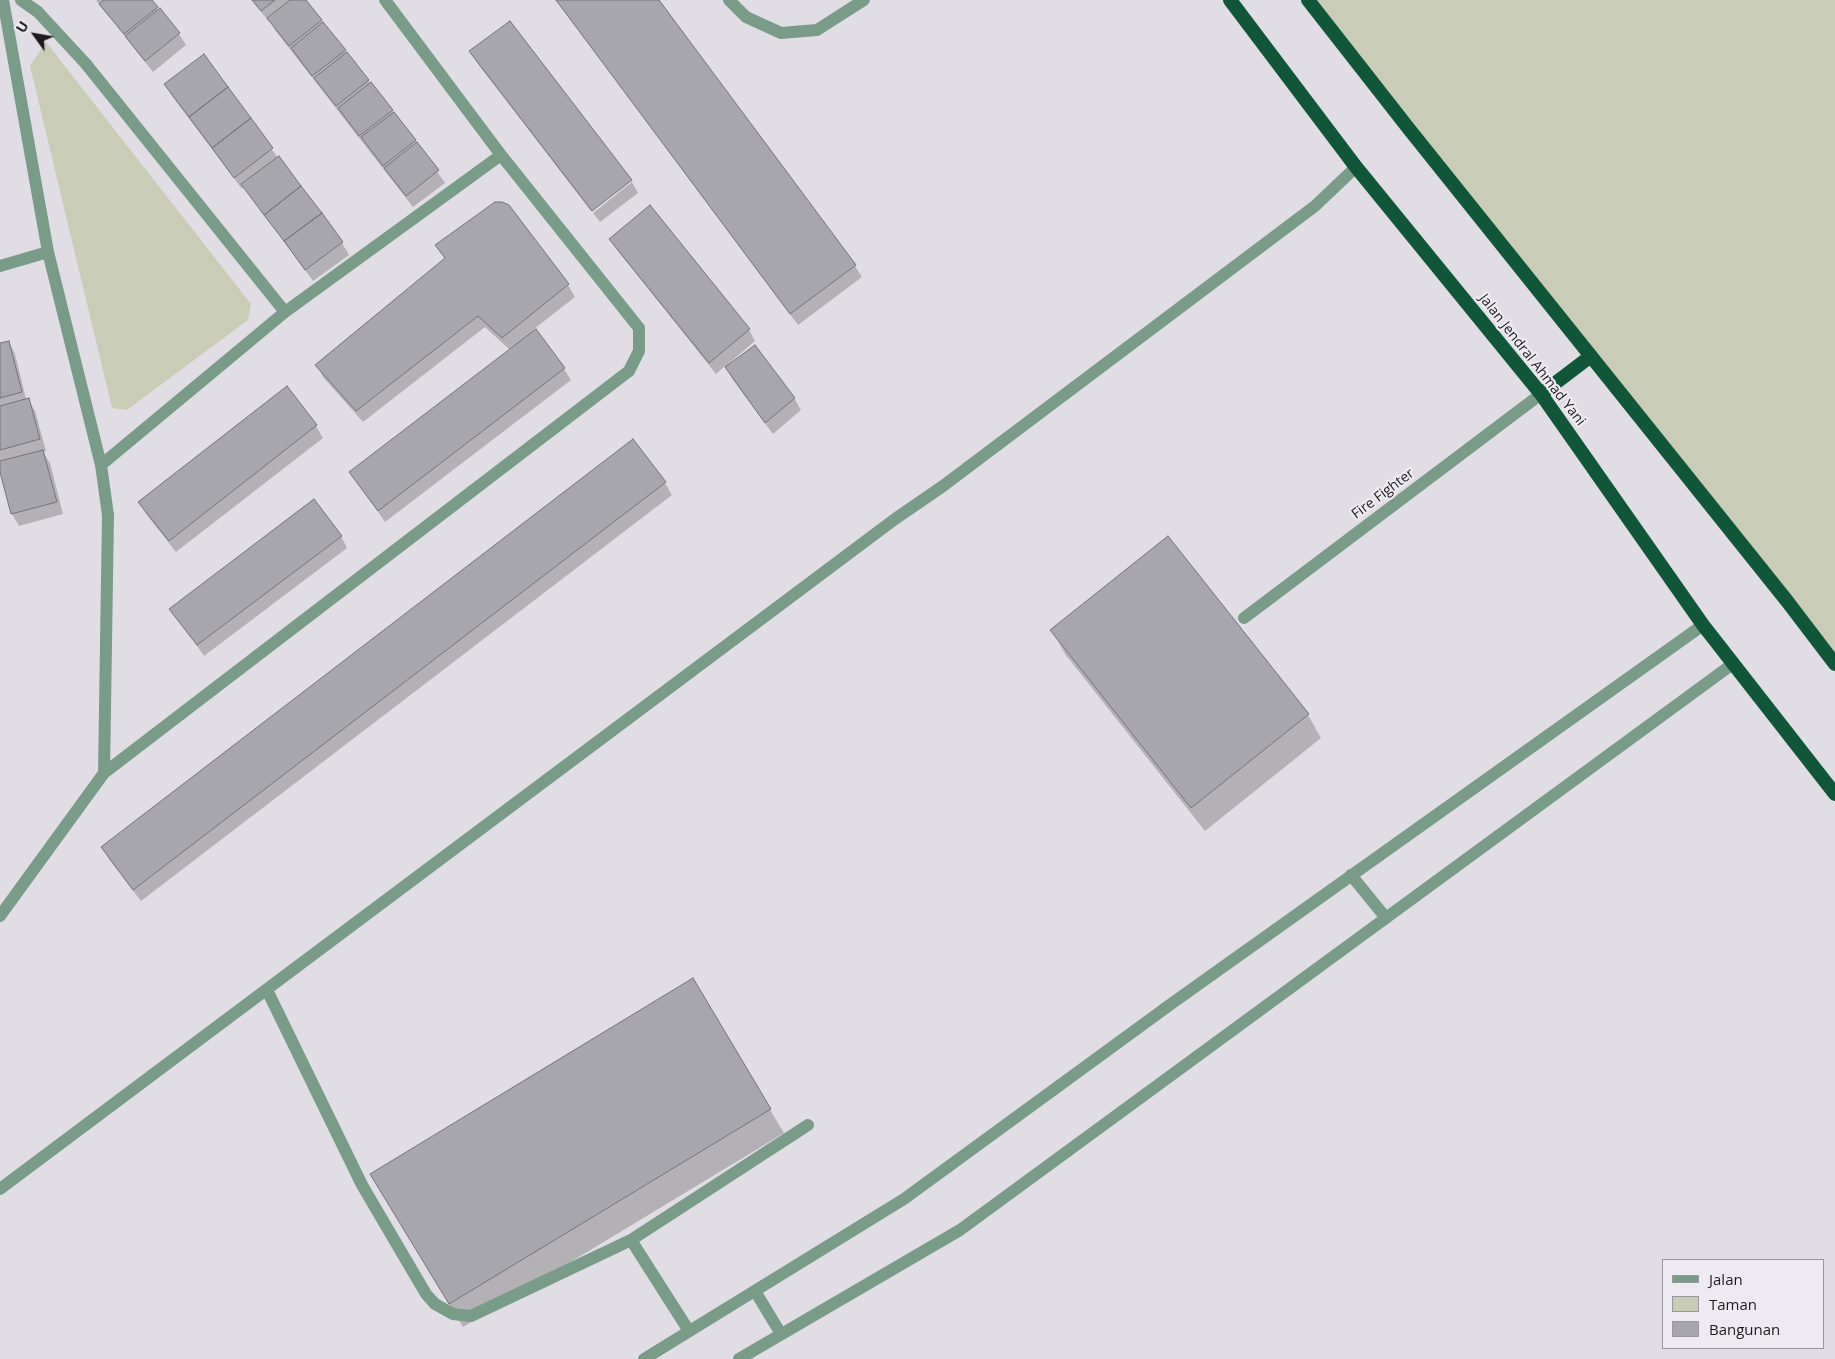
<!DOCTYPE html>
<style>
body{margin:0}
#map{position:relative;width:1835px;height:1359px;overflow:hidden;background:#e0dee4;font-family:"Open Sans",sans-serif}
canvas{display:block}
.legend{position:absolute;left:1662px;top:1259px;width:162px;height:90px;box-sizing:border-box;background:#edebf1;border:1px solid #99989c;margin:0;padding:6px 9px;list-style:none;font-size:15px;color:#1c1b1d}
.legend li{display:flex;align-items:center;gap:10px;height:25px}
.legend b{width:25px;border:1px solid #99989c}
.north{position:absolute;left:10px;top:10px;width:50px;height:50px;-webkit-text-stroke:4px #edebf1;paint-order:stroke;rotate:302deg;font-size:14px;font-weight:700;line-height:20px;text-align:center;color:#1c1b1d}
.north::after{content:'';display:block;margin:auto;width:18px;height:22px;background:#1c1b1d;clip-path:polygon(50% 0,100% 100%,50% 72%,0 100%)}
</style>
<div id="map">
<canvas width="1835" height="1359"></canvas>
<ul class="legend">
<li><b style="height:6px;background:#789c88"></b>Jalan</li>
<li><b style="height:14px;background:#c9cdb6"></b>Taman</li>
<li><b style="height:14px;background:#a6a6ac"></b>Bangunan</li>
</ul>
<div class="north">U</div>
</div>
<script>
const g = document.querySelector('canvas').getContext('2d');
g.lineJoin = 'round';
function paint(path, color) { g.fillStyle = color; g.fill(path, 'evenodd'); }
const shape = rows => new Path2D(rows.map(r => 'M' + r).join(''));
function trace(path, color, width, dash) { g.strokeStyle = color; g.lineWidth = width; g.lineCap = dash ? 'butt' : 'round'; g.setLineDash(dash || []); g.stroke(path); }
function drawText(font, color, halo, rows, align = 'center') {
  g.font = font + ' "Open Sans",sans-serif'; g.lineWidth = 4.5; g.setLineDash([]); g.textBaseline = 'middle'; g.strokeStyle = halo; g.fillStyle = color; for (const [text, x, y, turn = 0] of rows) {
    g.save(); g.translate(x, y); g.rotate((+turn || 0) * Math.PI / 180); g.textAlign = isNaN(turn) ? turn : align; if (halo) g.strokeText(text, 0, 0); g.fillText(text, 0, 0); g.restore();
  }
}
paint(shape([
 [1316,0,1835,0,1835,664],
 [46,42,251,304,248,320,127,410,112,408,30,66]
]), '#c9cdb6');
paint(shape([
 [96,0,150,0,179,34,186,45,153,72],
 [252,0,305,0,415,140,445,183,413,207,275,30,270,21,269,22],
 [556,0,658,0,855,266,862,277,798,325],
 [471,52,630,180,591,211,478,64],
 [204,56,278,158,342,243,349,255,313,281,244,187,242,189,172,96,166,84],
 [632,182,638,193,600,222,593,213],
 [508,206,568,285,575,297,534,329,564,369,571,380,385,522,351,472,510,350,485,327,363,422,323,377,317,365,445,259,437,245],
 [611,239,749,330,755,341,727,365,794,398,801,410,773,434,733,380,725,366,716,374,618,251],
 [9,342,15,354,26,399,28,399,35,411,46,451,43,452,50,463,63,514,19,526,12,514,0,467,0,344],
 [287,388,316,426,323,438,176,552,146,514,140,502],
 [633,441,665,483,672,495,141,901,109,859,102,847],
 [341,536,347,548,204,656,171,609],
 [1052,630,1308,715,1321,738,1205,831,1065,654],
 [692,980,784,1133,463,1327,386,1198]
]), '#0003');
const building = shape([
 [104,0,152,0,158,7,124,34,99,4,104,0],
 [252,0,275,0,261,11,252,0],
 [290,0,306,0,322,20,289,46,267,18,290,0],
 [556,0,659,0,856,265,790,314,556,0],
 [160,8,180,33,145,61,125,36,160,8],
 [510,21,632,180,592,211,469,51,510,21],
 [323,22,346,50,312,76,291,48,323,22],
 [347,52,369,80,336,106,314,78,347,52],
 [204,54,228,87,189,117,164,84,204,54],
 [371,82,393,110,359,136,338,108,371,82],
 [228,87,251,118,212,148,189,117,228,87],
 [394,112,416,140,383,166,361,137,394,112],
 [251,118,273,148,234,178,212,148,251,118],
 [417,142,439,170,406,196,384,168,417,142],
 [279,156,301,186,264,215,241,184,279,156],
 [301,186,322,213,284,241,264,215,301,186],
 [495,202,502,202,509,205,569,284,502,338,478,316,356,411,315,365,445,258,435,245,495,202],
 [650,205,750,329,709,363,609,239,650,205],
 [322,213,343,242,305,270,284,241,322,213],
 [536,329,565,368,378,511,349,472,536,329],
 [9,341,22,392,0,398,0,343,9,341],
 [755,345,795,398,765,423,725,367,755,345],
 [287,386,317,425,169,541,138,502,287,386],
 [29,398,40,439,0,450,0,406,29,398],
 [633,439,666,482,133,890,101,847,633,439],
 [43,450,57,502,11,514,0,472,0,461,43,450],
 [314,499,342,536,197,645,169,609,314,499],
 [1168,536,1309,714,1191,808,1050,630,1168,536],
 [693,978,771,1109,449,1304,370,1174,693,978]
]);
paint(building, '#a6a6ac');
trace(building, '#737479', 1);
trace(shape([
 [1244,618,1541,394],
 [1351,875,1386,918],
 [267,990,362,1185,426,1294,435,1304,453,1314,471,1316,631,1240,808,1125],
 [0,1189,895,519,943,486,1315,206,1356,167],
 [631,1240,689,1331],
 [755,1291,781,1334],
 [644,1359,904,1199,1171,1004,1703,625],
 [739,1359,960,1230,1734,663]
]), '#789c88', 12);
trace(shape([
 [3,0,48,252],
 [21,0,38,12,86,64,285,312],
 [729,0,746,17,781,33,817,30,864,0],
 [0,266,48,252,101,465,108,515,104,773,0,916],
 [101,465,285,312,501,155],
 [104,773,629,371,639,351,639,328,501,155,385,0]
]), '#789c88', 12);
trace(shape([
 [1230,0,1356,167,1541,394,1703,625,1835,794],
 [1308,0,1409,129,1787,601,1835,664],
 [1541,394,1591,356]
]), '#125639', 14);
drawText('14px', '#1c1b1d', '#edebf1', [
 ["Jalan Jendral Ahmad Yani",1532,360,52],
 ["Fire Fighter",1383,494,-37]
]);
</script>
